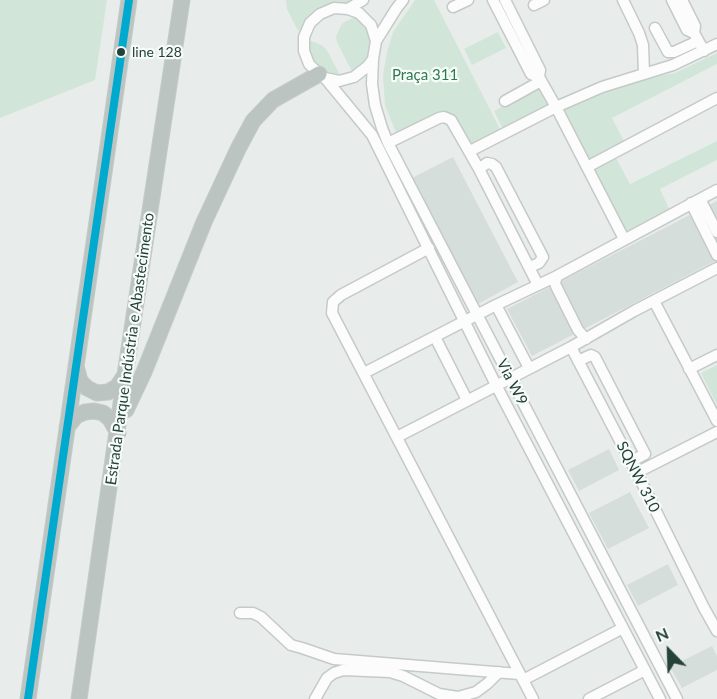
<!DOCTYPE html>
<meta charset="utf-8">
<style>
body{margin:0}
#map{position:relative;width:717px;height:699px;overflow:hidden;background:#e8edeb;font-family:Lato,sans-serif}
canvas{display:block}
.north{position:absolute;left:639px;top:621px;width:60px;height:60px;-webkit-text-stroke:4px #f7fbf9;paint-order:stroke;rotate:337deg;font-size:16px;font-weight:700;line-height:24px;text-align:center;color:#24423a}
.north::after{content:'';display:block;margin:auto;width:21px;height:27px;background:#24423a;clip-path:polygon(50% 0,100% 100%,50% 72%,0 100%)}
</style>
<div id="map">
<canvas width="717" height="699"></canvas>
<div class="north">N</div>
</div>
<script>
const g = document.querySelector('canvas').getContext('2d');
g.lineJoin = 'round';
function paint(path, color) { g.fillStyle = color; g.fill(path, 'evenodd'); }
const shape = rows => new Path2D(rows.map(r => 'M' + r).join(''));
function trace(path, color, width, dash) { g.strokeStyle = color; g.lineWidth = width; g.lineCap = dash ? 'butt' : 'round'; g.setLineDash(dash || []); g.stroke(path); }
function drawText(font, color, halo, rows, align = 'center') {
  g.font = font + ' Lato,sans-serif'; g.lineWidth = 4.5; g.setLineDash([]); g.textBaseline = 'middle'; g.strokeStyle = halo; g.fillStyle = color; for (const [text, x, y, turn = 0] of rows) {
    g.save(); g.translate(x, y); g.rotate((+turn || 0) * Math.PI / 180); g.textAlign = isNaN(turn) ? turn : align; if (halo) g.strokeText(text, 0, 0); g.fillText(text, 0, 0); g.restore();
  }
}
paint(shape([
 [453,157,518,282,478,304,412,178],
 [717,201,717,260,532,356,507,309],
 [609,449,619,470,579,491,568,470],
 [630,492,649,528,608,549,589,513],
 [668,564,678,585,638,606,627,585],
 [712,646,717,656,717,670,682,688,670,667]
]), '#d6dedb');
paint(shape([
 [0,0,107,0,95,80,0,118],
 [286,0,354,0,298,31,287,9],
 [415,0,434,0,501,131,470,147,449,115,397,135,385,105,383,75,387,52,393,32],
 [360,14,373,40,368,60,353,74,337,42,336,37,340,27,343,23],
 [498,32,506,48,472,65,464,49],
 [310,41,317,43,323,46,328,52,341,77,327,74,315,64,303,43],
 [717,53,717,64,612,118,625,143,587,162,560,107,645,78,675,73],
 [538,87,548,106,503,129,494,111],
 [717,141,717,160,660,189,670,211,625,234,590,169,615,156,630,184],
 [717,365,717,405,701,373]
]), '#d1e6d8');
const minor = shape([
 [493,0,531,74,539,77],
 [505,0,540,70,539,77,556,107,624,239],
 [623,0,639,33,643,45,644,74],
 [672,0,687,30,694,33,704,51],
 [682,0,695,26,694,33],
 [534,5,544,0],
 [453,7,468,0],
 [348,9,363,0],
 [655,28,668,52,674,52,698,41],
 [376,41,371,25,359,13,348,9,334,8,320,14,310,23,304,37,304,51,309,64,319,74,325,78,339,81,354,77,368,66,373,59,376,41,396,9,403,0],
 [373,59,372,84,375,105,382,128,388,143,677,699],
 [325,78,372,135,496,385,660,699],
 [505,101,541,81],
 [388,143,439,118,444,117,451,120,479,169,538,285],
 [470,151,556,107,602,87,673,65,717,44],
 [587,167,717,98],
 [479,169,487,163,492,164,496,167,543,257,539,263,530,267],
 [700,199,717,232],
 [691,203,717,255],
 [429,248,341,295,333,302,332,313,533,699],
 [557,276,555,283,556,286,578,330,586,339],
 [654,301,717,421],
 [496,305,529,368],
 [435,337,467,400],
 [571,347,644,487,704,608,717,631],
 [578,361,591,355,595,357,645,454,630,462],
 [689,369,717,355],
 [364,373,496,305,557,276,717,190],
 [397,437,571,347,634,311,717,268],
 [636,473,717,432],
 [240,613,253,613,261,617,291,645,302,648,334,659,519,674],
 [523,680,623,628],
 [315,699,327,678,334,673,343,670,390,672,403,676,439,694,458,697,476,692,488,683,499,672],
 [589,699,645,670]
]);
const highway = shape([
 [76,366,80,381,87,388,97,393,108,392,117,387,125,375],
 [126,410,144,372,204,222,238,149,253,121,273,100,319,74],
 [67,427,76,416,85,412,94,411,103,413,110,419,118,433],
 [28,699,129,0],
 [79,699,125,375,182,0]
]);
trace(minor, '#c5cac8', 13);
trace(highway, '#c3ccc9', 17);
trace(minor, '#fcfcfc', 10);
trace(highway, '#bcc4c2', 15);
trace(shape([
 [28,699,129,0]
]), '#00a9ce', 8);
for (const [x, y, r, color] of [
 [121,52,5,"#24423a"]
]) { const dot = new Path2D(); dot.arc(x, y, r, 0, 2 * Math.PI); g.fillStyle = color; g.fill(dot); trace(dot, '#f7fbf9', 2); }
drawText('14px', '#24423a', '#f7fbf9', [
 ["line 128",132,52]
], 'left');
drawText('15px', '#2d7a4b', '#f7fbf9', [
 ["Praça 311",425,75]
]);
drawText('15px', '#24423a', '#f7fbf9', [
 ["Estrada Parque Indústria e Abastecimento",130,349,-82],
 ["Via W9",512,382,63],
 ["SQNW 310",638,477,63]
]);
</script>
